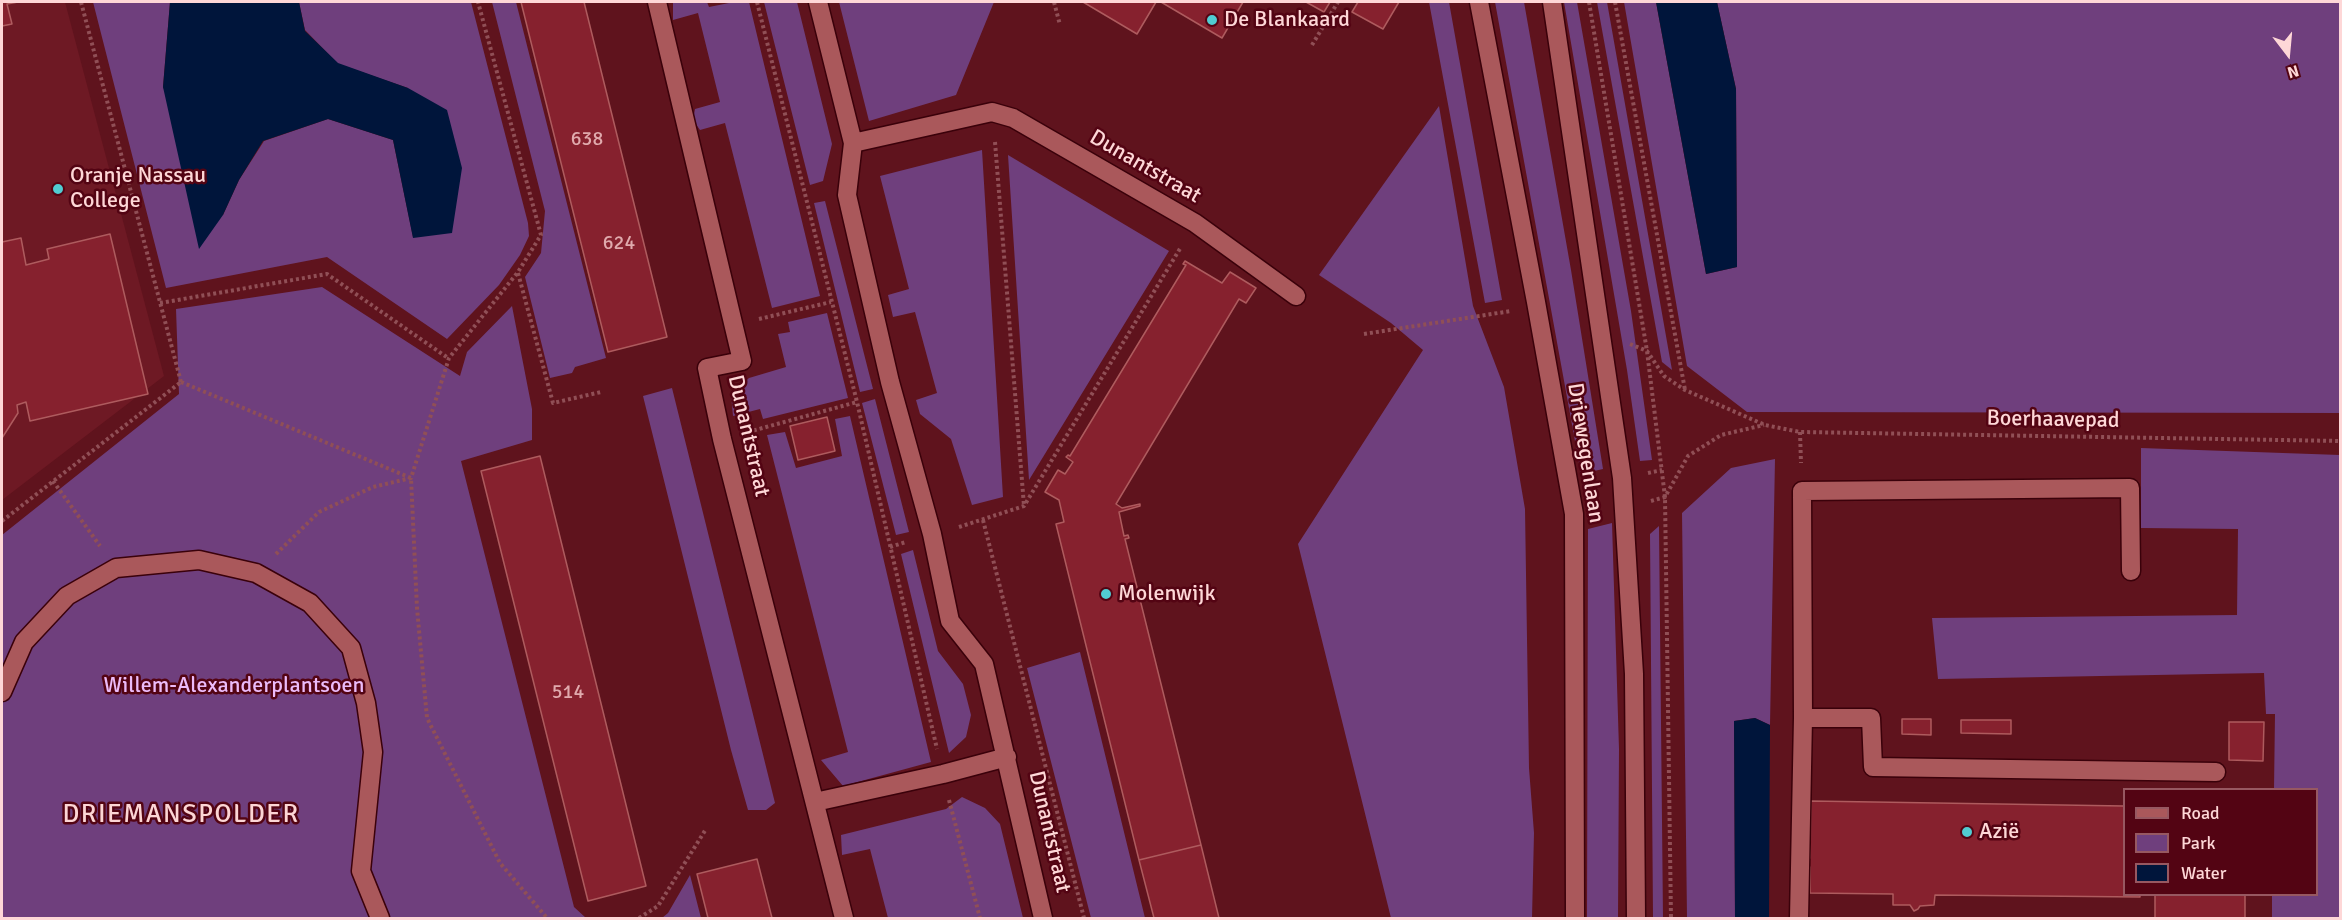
<!DOCTYPE html>
<meta charset="utf-8">
<style>
body{margin:0}
#map{position:relative;width:2342px;height:920px;overflow:hidden;background:#5f131d;font-family:Signika,sans-serif}
canvas{display:block}
.frame{position:absolute;inset:0;border:3px solid #fed7d7;pointer-events:none}
.legend{position:absolute;left:2123px;top:788px;width:195px;height:108px;box-sizing:border-box;background:#530413;border:2px solid #975861;margin:0;padding:8px 10px;list-style:none;font-size:18px;color:#fed7d7}
.legend li{display:flex;align-items:center;gap:12px;height:30px}
.legend b{width:30px;border:2px solid #975861}
.north{position:absolute;left:2258px;top:24px;width:60px;height:60px;-webkit-text-stroke:4px #530413;paint-order:stroke;rotate:164deg;font-size:16px;font-weight:700;line-height:24px;text-align:center;color:#fed7d7}
.north::after{content:'';display:block;margin:auto;width:21px;height:27px;background:#fed7d7;clip-path:polygon(50% 0,100% 100%,50% 72%,0 100%)}
</style>
<div id="map">
<canvas width="2342" height="920"></canvas>
<div class="frame"></div>
<ul class="legend">
<li><b style="height:8px;background:#aa585b"></b>Road</li>
<li><b style="height:16px;background:#6f3f7d"></b>Park</li>
<li><b style="height:16px;background:#00153b"></b>Water</li>
</ul>
<div class="north">N</div>
</div>
<script>
const g = document.querySelector('canvas').getContext('2d');
g.lineJoin = 'round';
function paint(path, color) { g.fillStyle = color; g.fill(path, 'evenodd'); }
const shape = rows => new Path2D(rows.map(r => 'M' + r).join(''));
function trace(path, color, width, dash) { g.strokeStyle = color; g.lineWidth = width; g.lineCap = dash ? 'butt' : 'round'; g.setLineDash(dash || []); g.stroke(path); }
function drawText(font, color, halo, rows, align = 'center') {
  g.font = font + ' Signika,sans-serif'; g.lineWidth = 5; g.setLineDash([]); g.textBaseline = 'middle'; g.strokeStyle = halo; g.fillStyle = color; for (const [text, x, y, turn = 0] of rows) {
    g.save(); g.translate(x, y); g.rotate((+turn || 0) * Math.PI / 180); g.textAlign = isNaN(turn) ? turn : align; if (halo) g.strokeText(text, 0, 0); g.fillText(text, 0, 0); g.restore();
  }
}
paint(shape([
 [2,2,65,2,164,376,2,500]
]), '#6e1924');
paint(shape([
 [93,2,170,2,163,87,223,215,239,180,264,141,328,119,393,140,413,237,408,88,338,64,305,30,299,2,471,2,528,223,529,236,520,255,499,285,447,339,327,257,166,288],
 [492,2,516,2,606,358,575,367,572,373,550,378,525,277,541,253,545,211],
 [673,2,707,2,709,7,734,2,749,2,820,296,772,308,725,123,700,130,693,120,695,109,720,102,698,13,673,20],
 [764,2,797,2,832,144,823,181,810,185],
 [839,2,994,2,956,95,869,121],
 [1429,2,1449,2,1502,300,1485,303],
 [1495,2,1524,2,1571,270,1603,469,1581,474],
 [1564,2,1577,2,1631,311,1652,460,1640,461,1627,370],
 [1597,2,1607,2,1672,370,1662,362],
 [1624,2,1656,2,1706,274,1737,267,1736,89,1717,2,2340,2,2340,413,1747,412,1687,366],
 [1439,106,1473,306,1504,387,1525,509,1529,768,1534,833,1532,918,1391,918,1298,544,1423,350,1391,323,1319,275],
 [982,150,1003,497,972,505,951,439,920,414,916,400,937,393,915,312,893,317,888,295,909,289,880,176],
 [1008,155,1169,251,1029,480],
 [825,201,873,389,860,392,814,203],
 [322,287,460,376,467,352,512,306,532,409,532,440,461,461,574,907,586,918,2,918,2,535,179,394,176,309],
 [827,313,848,398,763,419,760,409,733,416,731,394,749,378,786,367,778,334,790,332,788,322],
 [672,388,775,803,766,810,748,810,731,750,643,396],
 [875,399,909,532,896,535,862,403],
 [850,416,931,762,843,786,821,760,848,752,767,435,785,432,796,468,842,456,835,419],
 [2141,448,2340,455,2340,918,2272,918,2272,895,2316,894,2316,790,2274,789,2275,714,2266,714,2264,673,1938,679,1932,618,2237,615,2238,529,2141,528],
 [1775,459,1770,725,1755,718,1734,721,1735,918,1687,918,1682,513,1731,468],
 [1612,523,1619,749,1618,918,1587,918,1588,529],
 [1659,526,1663,918,1653,918,1650,534],
 [913,550,938,651,963,684,971,715,966,737,949,753,901,554],
 [1080,652,1145,918,1091,918,1027,668],
 [962,797,985,808,1000,824,1023,918,888,918,870,849,842,855,841,835,946,809],
 [690,875,701,918,662,918,668,913]
]), '#6f3f7d');
paint(shape([
 [170,2,299,2,305,31,338,63,408,88,447,110,462,168,452,233,413,238,393,140,328,119,263,141,239,180,223,215,199,249,163,87],
 [1656,2,1717,2,1736,89,1737,267,1706,274],
 [1755,718,1770,725,1769,918,1735,918,1734,721]
]), '#00153b');
const building = shape([
 [2,2,18,2,7,4,12,24,2,26,2,2],
 [521,2,584,2,667,337,608,352,521,2],
 [1083,2,1156,2,1137,34,1083,2],
 [1161,2,1243,2,1222,38,1161,2],
 [1306,2,1330,2,1324,12,1306,2],
 [1358,2,1399,2,1383,29,1352,12,1358,2],
 [110,234,148,394,30,421,26,402,17,405,18,413,2,438,2,242,21,238,26,265,49,259,47,249,110,234],
 [1185,261,1222,283,1230,272,1256,288,1246,303,1239,299,1116,504,1122,508,1140,504,1140,506,1119,512,1124,536,1128,535,1129,538,1125,539,1201,845,1139,860,1056,524,1064,522,1059,500,1045,492,1058,470,1065,474,1073,462,1066,457,1068,455,1070,456,1186,265,1183,264,1185,261],
 [827,417,835,451,798,460,790,426,827,417],
 [540,456,646,886,588,901,481,471,540,456],
 [1902,719,1931,719,1931,735,1902,734,1902,719],
 [1961,720,2011,720,2011,734,1961,733,1961,720],
 [2229,722,2264,722,2263,761,2229,760,2229,722],
 [1811,801,2124,806,2124,894,2140,894,2140,897,1935,895,1934,905,1920,906,1918,909,1914,911,1910,905,1893,905,1893,894,1810,893,1810,867,1806,867,1806,857,1810,858,1811,801],
 [1201,845,1219,918,1154,918,1139,860,1201,845],
 [757,859,772,918,708,918,697,874,757,859],
 [2155,894,2245,894,2245,918,2155,918,2155,894]
]);
paint(building, '#86212e');
trace(building, '#ae5b5e', 1.5);
const lane = shape([
 [1803,718,1871,718,1873,767,2216,772],
 [1799,918,1803,718,1802,491,2130,488,2131,571]
]);
const street = shape([
 [657,2,742,361,707,368,722,439,844,918],
 [818,2,853,143,847,195,890,382,932,534,950,621,984,664,1043,918],
 [853,143,992,112,1013,118,1195,223,1296,296],
 [2,692,24,642,67,596,116,568,199,560,256,573,310,603,351,648,366,703,373,752,361,871,380,918],
 [815,802,943,774,1007,757]
]);
const secondary = shape([
 [1479,2,1536,302,1574,514,1575,918],
 [1552,2,1622,478,1634,674,1636,918]
]);
trace(lane, '#3a010a', 21);
trace(street, '#3a010a', 21);
trace(secondary, '#3a010a', 21);
trace(shape([
 [81,2,181,382],
 [757,2,857,402,937,749],
 [1054,2,1060,25],
 [1589,2,1647,351,1665,497,1671,918],
 [1615,2,1685,390],
 [1312,45,1338,2],
 [995,142,1024,506],
 [518,273,553,403,601,392],
 [160,303,327,274,448,358],
 [759,319,831,302],
 [1364,334,1511,311],
 [1630,344,1647,351,1664,376,1685,390,1765,425,1800,432,2340,441],
 [181,382,411,478,417,608,427,718,500,863,547,918],
 [748,432,857,402],
 [1800,432,1801,463],
 [1648,473,1662,470],
 [53,481,100,546],
 [1651,501,1665,497,1688,456,1721,435,1764,425],
 [983,520,1084,918],
 [2,521,181,382],
 [959,527,1024,506,1181,247],
 [890,547,906,542],
 [276,554,319,512,373,487,411,478,449,358,518,272,541,235,478,2],
 [949,800,980,918],
 [639,918,658,906,706,829]
]), '#904f56', 4, [3, 3]);
trace(lane, '#aa585b', 18);
trace(street, '#aa585b', 18);
trace(secondary, '#aa585b', 18);
for (const [x, y, r, color] of [
 [1212,20,6,"#51ccd1"],
 [58,189,6,"#51ccd1"],
 [1106,594,6,"#51ccd1"],
 [1967,832,6,"#51ccd1"]
]) { const dot = new Path2D(); dot.arc(x, y, r, 0, 2 * Math.PI); g.fillStyle = color; g.fill(dot); trace(dot, '#530413', 2); }
drawText('20px', '#e0aaad', null, [
 ["638",587,140],
 ["624",619,244],
 ["514",568,693]
]);
drawText('22px', '#fed7d7', '#530413', [
 ["De Blankaard",1224,20],
 ["Oranje Nassau",70,176],
 ["College",70,201],
 ["Molenwijk",1118,594],
 ["Azië",1979,832]
], 'left');
drawText('22px', '#fed7d7', '#530413', [
 ["Dunantstraat",1145,167,30],
 ["Boerhaavepad",2053,420,1],
 ["Dunantstraat",748,436,77],
 ["Driewegenlaan",1585,453,81],
 ["Dunantstraat",1049,832,77]
]);
drawText('22px', '#ebbbf9', '#530413', [
 ["Willem-Alexanderplantsoen",234,686]
]);
g.letterSpacing = '1.5px';
drawText('26px', '#fcd5d5', '#530413', [
 ["DRIEMANSPOLDER",181,815]
]);
g.letterSpacing = '0px';
</script>
